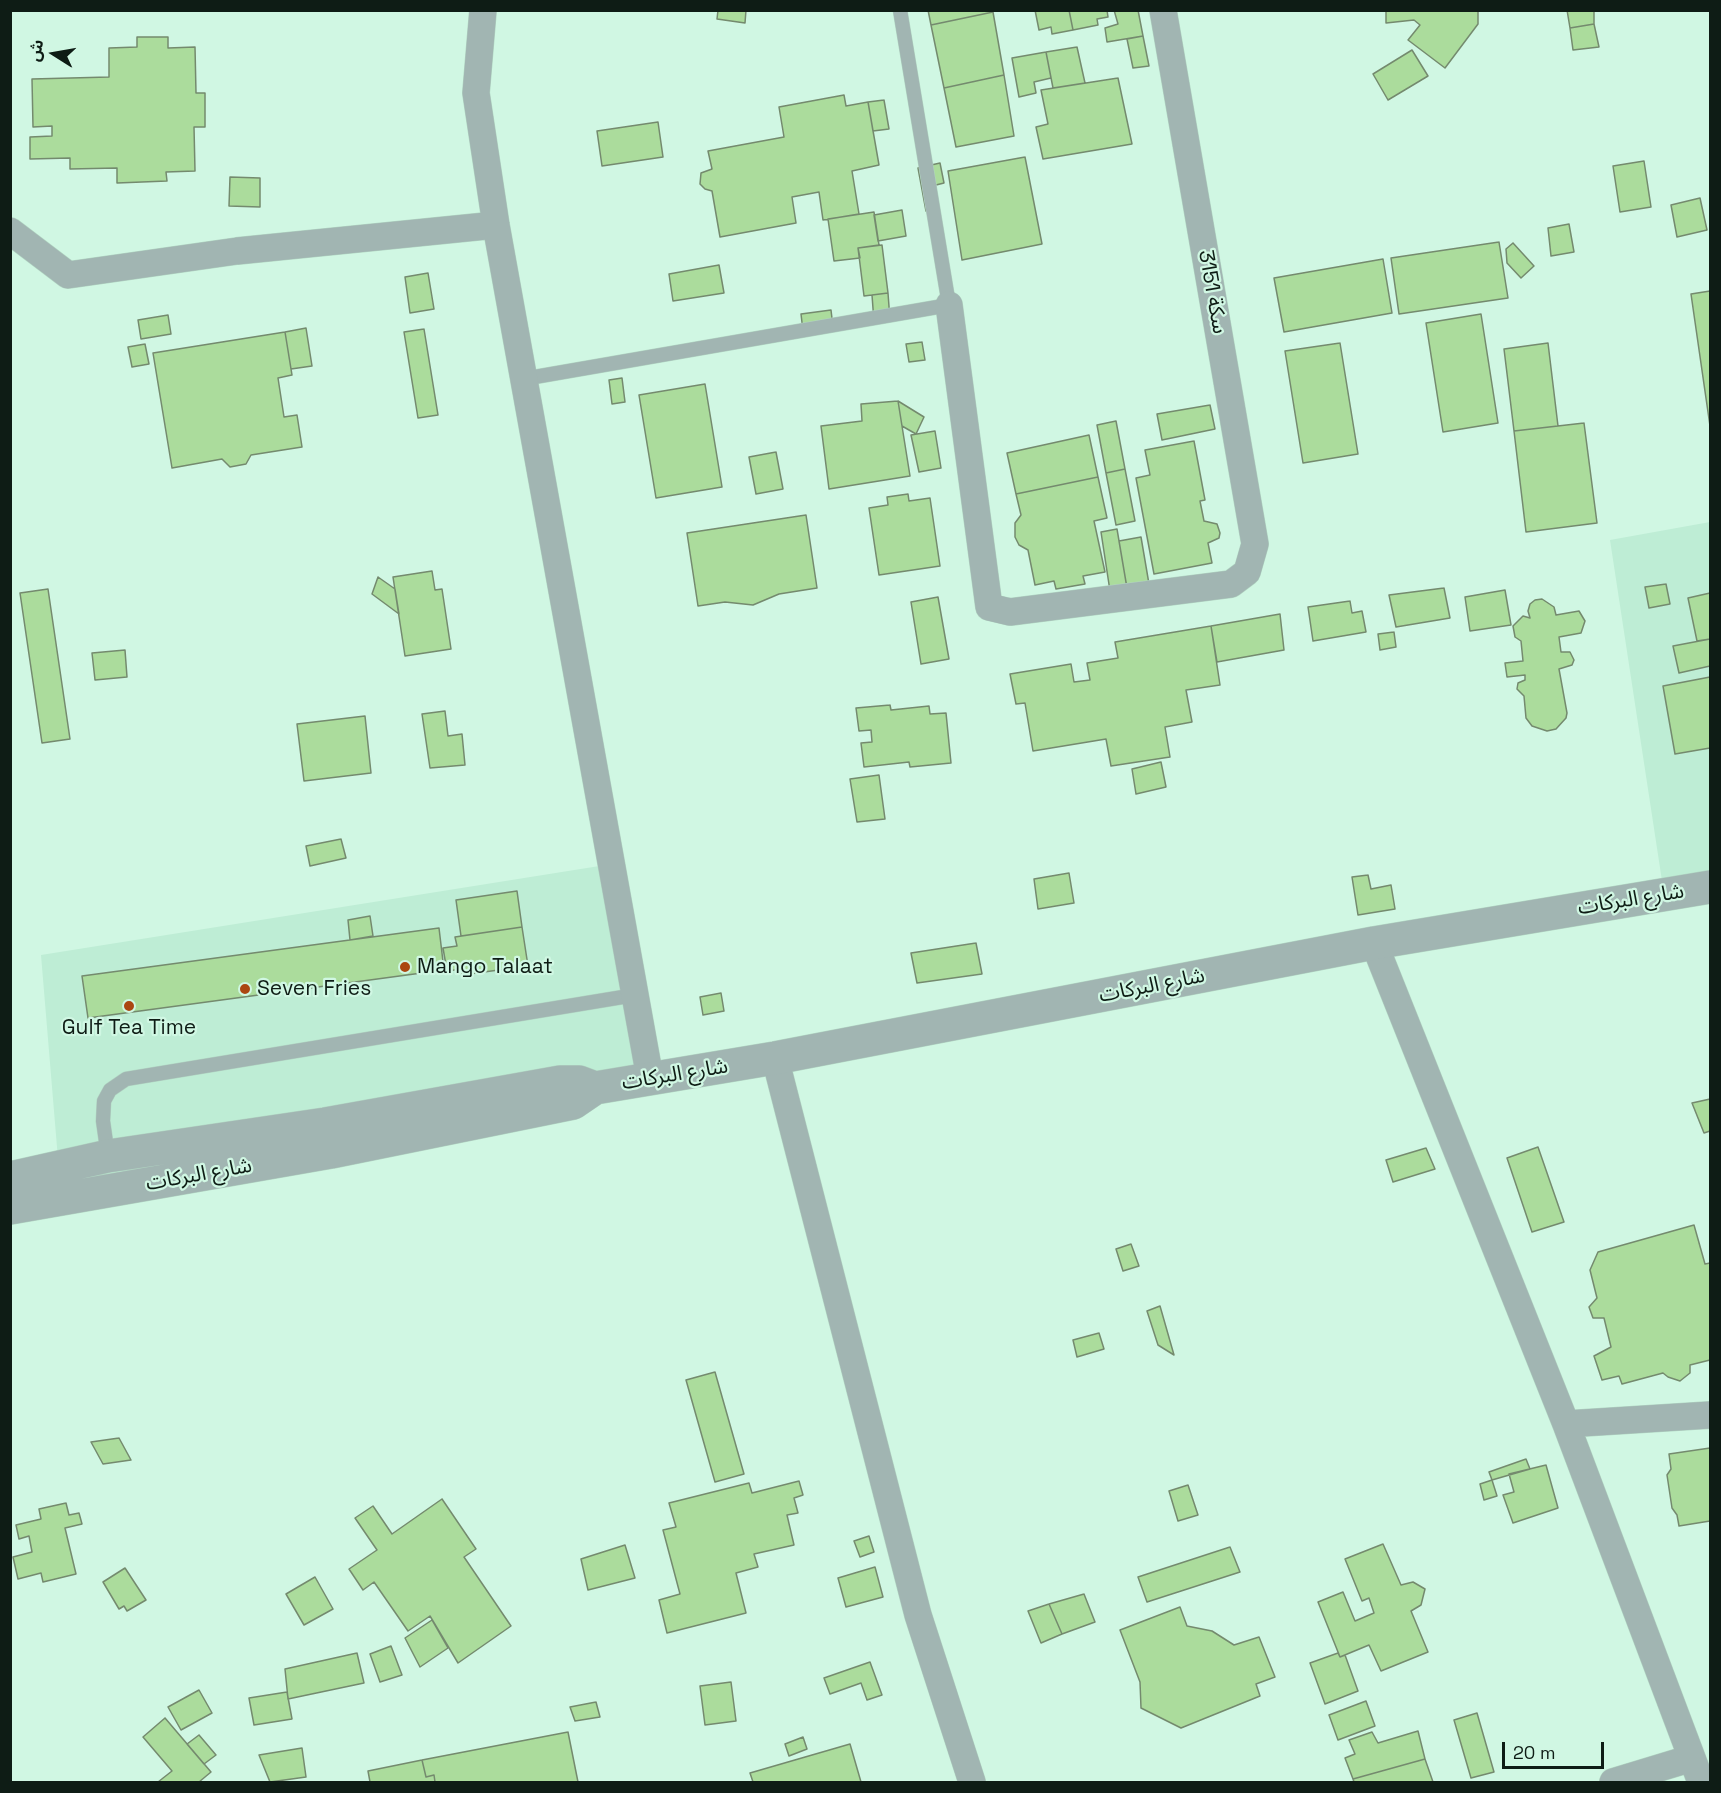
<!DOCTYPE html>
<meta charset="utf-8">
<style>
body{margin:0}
#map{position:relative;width:1721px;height:1793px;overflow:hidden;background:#d0f7e3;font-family:"Space Grotesk","Noto Sans Arabic",sans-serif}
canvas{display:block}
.frame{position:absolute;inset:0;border:12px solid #0e1c15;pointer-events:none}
.north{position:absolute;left:24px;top:24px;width:60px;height:60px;-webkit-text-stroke:4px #d0f7e3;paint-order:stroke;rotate:281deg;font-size:16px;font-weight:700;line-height:24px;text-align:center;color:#0e1c15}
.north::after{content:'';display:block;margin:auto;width:21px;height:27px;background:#0e1c15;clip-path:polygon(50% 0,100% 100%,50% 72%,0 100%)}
.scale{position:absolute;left:1502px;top:1742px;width:102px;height:27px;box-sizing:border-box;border:3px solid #0e1c15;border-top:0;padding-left:8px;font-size:18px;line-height:21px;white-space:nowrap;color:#0e1c15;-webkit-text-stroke:4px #d0f7e3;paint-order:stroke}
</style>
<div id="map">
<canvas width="1721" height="1793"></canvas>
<div class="frame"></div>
<div class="north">ش</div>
<div class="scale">20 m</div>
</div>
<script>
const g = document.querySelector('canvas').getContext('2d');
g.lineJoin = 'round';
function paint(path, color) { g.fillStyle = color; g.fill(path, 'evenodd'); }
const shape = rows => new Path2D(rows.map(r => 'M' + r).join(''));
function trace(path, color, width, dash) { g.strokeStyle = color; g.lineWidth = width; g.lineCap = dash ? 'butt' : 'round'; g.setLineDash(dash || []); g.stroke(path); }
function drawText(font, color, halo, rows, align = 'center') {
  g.font = font + ' "Space Grotesk","Noto Sans Arabic",sans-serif'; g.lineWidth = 4.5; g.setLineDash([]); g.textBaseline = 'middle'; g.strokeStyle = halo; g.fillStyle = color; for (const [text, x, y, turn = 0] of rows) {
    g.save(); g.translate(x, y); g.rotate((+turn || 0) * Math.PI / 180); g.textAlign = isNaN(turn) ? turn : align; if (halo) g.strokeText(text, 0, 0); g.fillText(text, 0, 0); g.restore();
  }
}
paint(shape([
 [1710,522,1710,887,1664,894,1610,540],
 [612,864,650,1078,60,1183,41,955]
]), '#beedd5');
const building = shape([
 [718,10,746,10,745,23,717,19,718,10],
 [928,10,993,10,993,12,931,25,928,10],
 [1035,10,1069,10,1073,30,1052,34,1051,27,1039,30,1035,10],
 [1069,10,1107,10,1108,17,1097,19,1098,25,1073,30,1069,10],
 [1114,10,1138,10,1143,36,1107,42,1105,28,1118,24,1114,10],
 [1386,10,1478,10,1478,24,1445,68,1408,40,1420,25,1414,20,1386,23,1386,10],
 [1567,10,1594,10,1594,24,1570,28,1567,10],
 [993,12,1004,75,944,88,931,25,993,12],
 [1594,24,1599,47,1573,50,1570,28,1594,24],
 [1143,36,1149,66,1133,68,1127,39,1143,36],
 [137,37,168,37,168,48,195,47,196,93,205,93,205,127,194,127,195,171,166,172,167,181,117,183,117,168,70,169,70,158,30,159,30,137,52,136,52,126,33,127,32,79,109,77,109,48,137,47,137,37],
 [1077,47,1085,83,1053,88,1046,52,1077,47],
 [1412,50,1428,76,1388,100,1373,74,1412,50],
 [1046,52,1051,78,1034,82,1036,93,1019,97,1012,58,1046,52],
 [1004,75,1014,136,956,147,944,88,1004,75],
 [1118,78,1132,144,1043,159,1036,127,1048,124,1041,90,1118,78],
 [844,95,846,106,868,102,879,165,852,171,859,214,823,220,819,192,792,197,796,223,720,237,712,191,705,189,700,184,701,173,712,169,708,151,784,137,779,107,844,95],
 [884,100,889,129,873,131,868,102,884,100],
 [658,122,663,157,602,166,597,131,658,122],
 [1025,157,1042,244,962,260,948,171,1025,157],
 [1644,161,1651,207,1620,212,1613,166,1644,161],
 [940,163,944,183,932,186,935,210,926,211,918,168,940,163],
 [230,177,260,178,260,207,229,206,230,177],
 [1700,198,1707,230,1677,237,1671,205,1700,198],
 [902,210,906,236,878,241,874,215,902,210],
 [874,212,879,245,858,248,860,258,834,261,828,219,874,212],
 [1569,224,1574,252,1551,256,1548,228,1569,224],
 [1499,242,1508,298,1399,314,1391,258,1499,242],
 [1513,243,1534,266,1521,278,1507,263,1506,249,1513,243],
 [882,245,888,293,864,296,858,248,882,245],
 [1383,259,1392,313,1284,332,1274,278,1383,259],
 [719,265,724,293,673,301,669,274,719,265],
 [428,273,434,309,410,313,405,277,428,273],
 [1710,291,1710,426,1691,294,1710,291],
 [888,293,890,320,874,322,872,295,888,293],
 [831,310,833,327,803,331,801,314,831,310],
 [1481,314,1498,423,1443,432,1426,323,1481,314],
 [168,315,171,334,141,339,138,320,168,315],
 [306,328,312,366,291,369,285,332,306,328],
 [424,329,438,415,418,418,404,332,424,329],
 [285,332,292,375,278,378,284,417,297,415,302,447,251,455,246,464,230,467,222,459,172,468,153,353,285,332],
 [922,342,925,360,909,362,906,344,922,342],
 [1340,343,1358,454,1303,463,1285,351,1340,343],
 [1548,343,1558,426,1514,431,1504,349,1548,343],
 [145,344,149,364,132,367,128,347,145,344],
 [622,378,625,402,612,404,609,380,622,378],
 [705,384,722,487,656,498,639,395,705,384],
 [898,401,910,476,829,489,821,426,862,421,861,404,898,401],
 [898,401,924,417,916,434,902,426,898,401],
 [1210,405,1215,429,1162,440,1157,414,1210,405],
 [1116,421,1125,469,1106,473,1097,425,1116,421],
 [1584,423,1597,523,1526,532,1514,431,1584,423],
 [935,431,941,468,919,472,911,435,935,431],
 [1089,435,1098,477,1016,494,1007,453,1089,435],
 [1194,441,1205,500,1200,501,1204,521,1217,524,1220,533,1219,538,1208,543,1212,563,1154,574,1136,478,1150,475,1145,450,1194,441],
 [776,452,783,489,756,494,749,457,776,452],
 [1125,469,1135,521,1116,525,1106,473,1125,469],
 [1098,477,1107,518,1094,521,1105,572,1083,576,1085,584,1056,589,1054,581,1035,585,1028,550,1019,545,1015,537,1015,523,1021,515,1016,494,1098,477],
 [908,494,909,501,930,498,940,566,879,575,869,508,888,505,887,497,908,494],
 [806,515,817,588,779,594,753,605,725,602,698,606,687,533,806,515],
 [1117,529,1127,588,1110,591,1101,532,1117,529],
 [1141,537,1149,584,1127,588,1119,541,1141,537],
 [432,571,435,590,442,589,451,649,405,656,393,577,432,571],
 [378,577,395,589,399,614,372,594,378,577],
 [1666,584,1670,604,1649,608,1645,587,1666,584],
 [1444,588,1450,618,1396,627,1389,595,1444,588],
 [48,589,70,739,42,743,20,593,48,589],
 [1505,590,1511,625,1470,631,1465,597,1505,590],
 [1710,593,1710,639,1697,641,1688,598,1710,593],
 [938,597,949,659,921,664,911,602,938,597],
 [1542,599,1554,607,1556,615,1579,611,1585,621,1581,633,1559,637,1561,652,1570,652,1574,660,1572,665,1559,669,1567,713,1566,718,1556,729,1547,731,1532,726,1526,718,1524,696,1517,689,1518,683,1525,680,1525,675,1507,677,1505,663,1523,661,1521,641,1515,637,1513,626,1523,616,1530,618,1528,611,1530,604,1535,600,1542,599],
 [1350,601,1352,613,1362,611,1366,632,1313,641,1308,607,1350,601],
 [1280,614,1284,650,1217,662,1211,626,1280,614],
 [1211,626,1220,685,1186,690,1192,722,1165,727,1170,757,1111,766,1106,739,1033,751,1025,703,1016,704,1010,674,1071,664,1074,682,1090,680,1087,663,1118,658,1115,642,1211,626],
 [1394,632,1396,647,1380,650,1378,634,1394,632],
 [1710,639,1710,666,1679,673,1673,646,1710,639],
 [125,650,127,677,95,680,92,653,125,650],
 [1710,677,1710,748,1675,754,1663,686,1710,677],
 [890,705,891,710,929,706,930,714,946,713,951,763,910,767,909,762,864,767,861,743,872,742,871,730,859,731,856,708,890,705],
 [445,711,448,736,462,734,465,765,430,768,422,714,445,711],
 [365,716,371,773,304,781,297,724,365,716],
 [1161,762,1166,787,1136,794,1132,769,1161,762],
 [879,775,885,819,857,822,850,779,879,775],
 [341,839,346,858,310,866,306,846,341,839],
 [1069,873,1074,903,1038,909,1034,879,1069,873],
 [1368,875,1371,889,1391,885,1395,909,1358,915,1352,877,1368,875],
 [517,891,522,927,461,936,456,900,517,891],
 [370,916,373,936,350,940,348,920,370,916],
 [522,927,528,966,462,975,462,969,447,971,443,948,457,946,455,937,522,927],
 [439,928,444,970,88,1018,82,976,439,928],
 [976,943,982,974,917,983,911,953,976,943],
 [721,993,724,1011,703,1015,700,997,721,993],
 [1710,1099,1710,1131,1704,1133,1692,1103,1710,1099],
 [1538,1147,1564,1222,1532,1232,1507,1158,1538,1147],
 [1426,1148,1435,1169,1393,1182,1386,1160,1426,1148],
 [1694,1225,1705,1264,1710,1263,1710,1360,1690,1365,1690,1373,1680,1381,1668,1377,1663,1373,1622,1384,1619,1376,1602,1380,1594,1356,1611,1347,1604,1318,1593,1318,1589,1307,1597,1298,1590,1270,1598,1252,1694,1225],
 [1131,1244,1139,1266,1123,1271,1116,1249,1131,1244],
 [1160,1306,1174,1355,1158,1345,1147,1311,1160,1306],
 [1099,1333,1104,1349,1077,1357,1073,1340,1099,1333],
 [715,1372,744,1474,715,1482,686,1380,715,1372],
 [119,1438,131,1460,103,1464,91,1442,119,1438],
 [1710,1448,1710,1527,1710,1521,1679,1526,1677,1515,1672,1508,1667,1475,1671,1469,1669,1454,1710,1448],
 [1526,1459,1530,1469,1492,1480,1489,1472,1526,1459],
 [1546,1465,1558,1508,1513,1523,1503,1495,1514,1492,1509,1474,1546,1465],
 [1492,1480,1497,1496,1484,1500,1480,1484,1492,1480],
 [799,1481,803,1495,794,1498,798,1513,787,1515,794,1545,754,1554,758,1567,736,1573,746,1613,667,1633,659,1600,680,1594,663,1530,676,1527,669,1503,749,1483,752,1493,799,1481],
 [1188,1485,1198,1515,1178,1521,1169,1491,1188,1485],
 [442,1499,476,1549,464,1557,511,1626,458,1663,430,1616,408,1631,374,1582,363,1590,349,1569,377,1550,355,1518,373,1506,392,1534,442,1499],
 [66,1503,69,1515,79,1513,82,1524,65,1528,76,1574,43,1582,41,1573,18,1579,13,1557,32,1552,29,1536,19,1539,16,1525,41,1519,39,1509,66,1503],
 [869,1536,874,1552,860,1557,854,1541,869,1536],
 [1383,1544,1401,1585,1413,1582,1425,1589,1421,1605,1411,1611,1428,1652,1381,1671,1369,1645,1340,1657,1318,1602,1343,1592,1355,1621,1374,1613,1369,1598,1362,1601,1345,1559,1383,1544],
 [625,1545,635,1578,588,1590,581,1559,625,1545],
 [1230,1547,1240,1572,1147,1602,1138,1577,1230,1547],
 [875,1567,883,1597,846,1607,838,1578,875,1567],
 [125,1568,146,1600,127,1611,124,1606,119,1609,103,1582,125,1568],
 [315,1577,333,1609,304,1625,286,1594,315,1577],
 [1084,1594,1095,1622,1062,1634,1049,1604,1084,1594],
 [1049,1604,1062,1634,1041,1643,1028,1611,1049,1604],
 [1180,1607,1187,1626,1212,1631,1234,1645,1259,1637,1275,1677,1256,1684,1260,1696,1181,1728,1141,1708,1140,1682,1120,1630,1180,1607],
 [432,1620,448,1648,420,1667,405,1638,432,1620],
 [391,1646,402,1675,380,1682,370,1654,391,1646],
 [357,1653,364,1683,288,1699,285,1669,357,1653],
 [1338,1653,1340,1657,1345,1655,1358,1691,1325,1704,1310,1663,1338,1653],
 [870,1662,882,1695,867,1700,861,1683,830,1694,824,1678,870,1662],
 [731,1682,736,1721,705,1725,700,1686,731,1682],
 [199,1690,212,1713,181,1730,168,1707,199,1690],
 [287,1692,292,1719,254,1725,249,1698,287,1692],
 [1366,1701,1375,1726,1338,1740,1329,1715,1366,1701],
 [596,1702,600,1717,575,1721,570,1707,596,1702],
 [1477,1713,1494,1772,1471,1778,1454,1720,1477,1713],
 [165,1718,211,1772,199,1782,158,1782,172,1771,143,1737,165,1718],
 [1418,1731,1425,1759,1353,1779,1345,1758,1355,1754,1349,1740,1372,1732,1378,1743,1418,1731],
 [568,1732,578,1782,435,1782,434,1775,426,1777,422,1760,568,1732],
 [199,1735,216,1755,204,1764,187,1744,199,1735],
 [803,1737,807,1749,789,1756,785,1744,803,1737],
 [850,1744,861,1782,753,1782,750,1773,850,1744],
 [302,1748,306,1777,270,1782,259,1755,302,1748],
 [1425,1759,1433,1782,1354,1782,1353,1779,1425,1759],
 [422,1760,426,1777,434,1775,435,1782,370,1782,368,1771,422,1760]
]);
paint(building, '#abdc9c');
trace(building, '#748a6e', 1.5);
const service = shape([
 [523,379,949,305,900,10],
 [108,1156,103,1121,104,1101,110,1090,126,1079,635,995]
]);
const minor = shape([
 [483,10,476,93,496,225,650,1078],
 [10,231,68,275,237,251,496,225],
 [949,305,989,607,1010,612,1231,584,1247,572,1255,544,1163,10],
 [1374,943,1566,1424,1701,1782],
 [775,1058,918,1615,972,1782],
 [1566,1424,1710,1415],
 [1613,1782,1692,1758]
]);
const tertiary = shape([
 [10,1178,108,1156,325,1124,560,1082,579,1082,595,1088,775,1058,1374,943,1710,887],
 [10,1208,331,1152,573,1103,595,1088]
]);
trace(service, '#b1d4c2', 15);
trace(minor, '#b1d4c2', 28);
trace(tertiary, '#b1d4c2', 34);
trace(service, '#a1b5b2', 14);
trace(minor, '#a1b5b2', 27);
trace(tertiary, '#a1b5b2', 33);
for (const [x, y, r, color] of [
 [405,967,6,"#ab4711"],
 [245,989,6,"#ab4711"],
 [129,1006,6,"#ab4711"]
]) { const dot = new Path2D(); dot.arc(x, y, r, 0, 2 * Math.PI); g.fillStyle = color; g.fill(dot); trace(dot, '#d0f7e3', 2); }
drawText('21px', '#0e1c15', '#d0f7e3', [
 ["سكة 3151",1212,292,80],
 ["شارع البركات",1631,900,-9],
 ["شارع البركات",1152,986,-11],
 ["شارع البركات",675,1075,-9],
 ["شارع البركات",199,1175,-10]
]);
drawText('21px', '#0e1c15', '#d0f7e3', [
 ["Mango Talaat",417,967],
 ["Seven Fries",257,989],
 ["Gulf Tea Time",129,1028,"center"]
], 'left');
</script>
